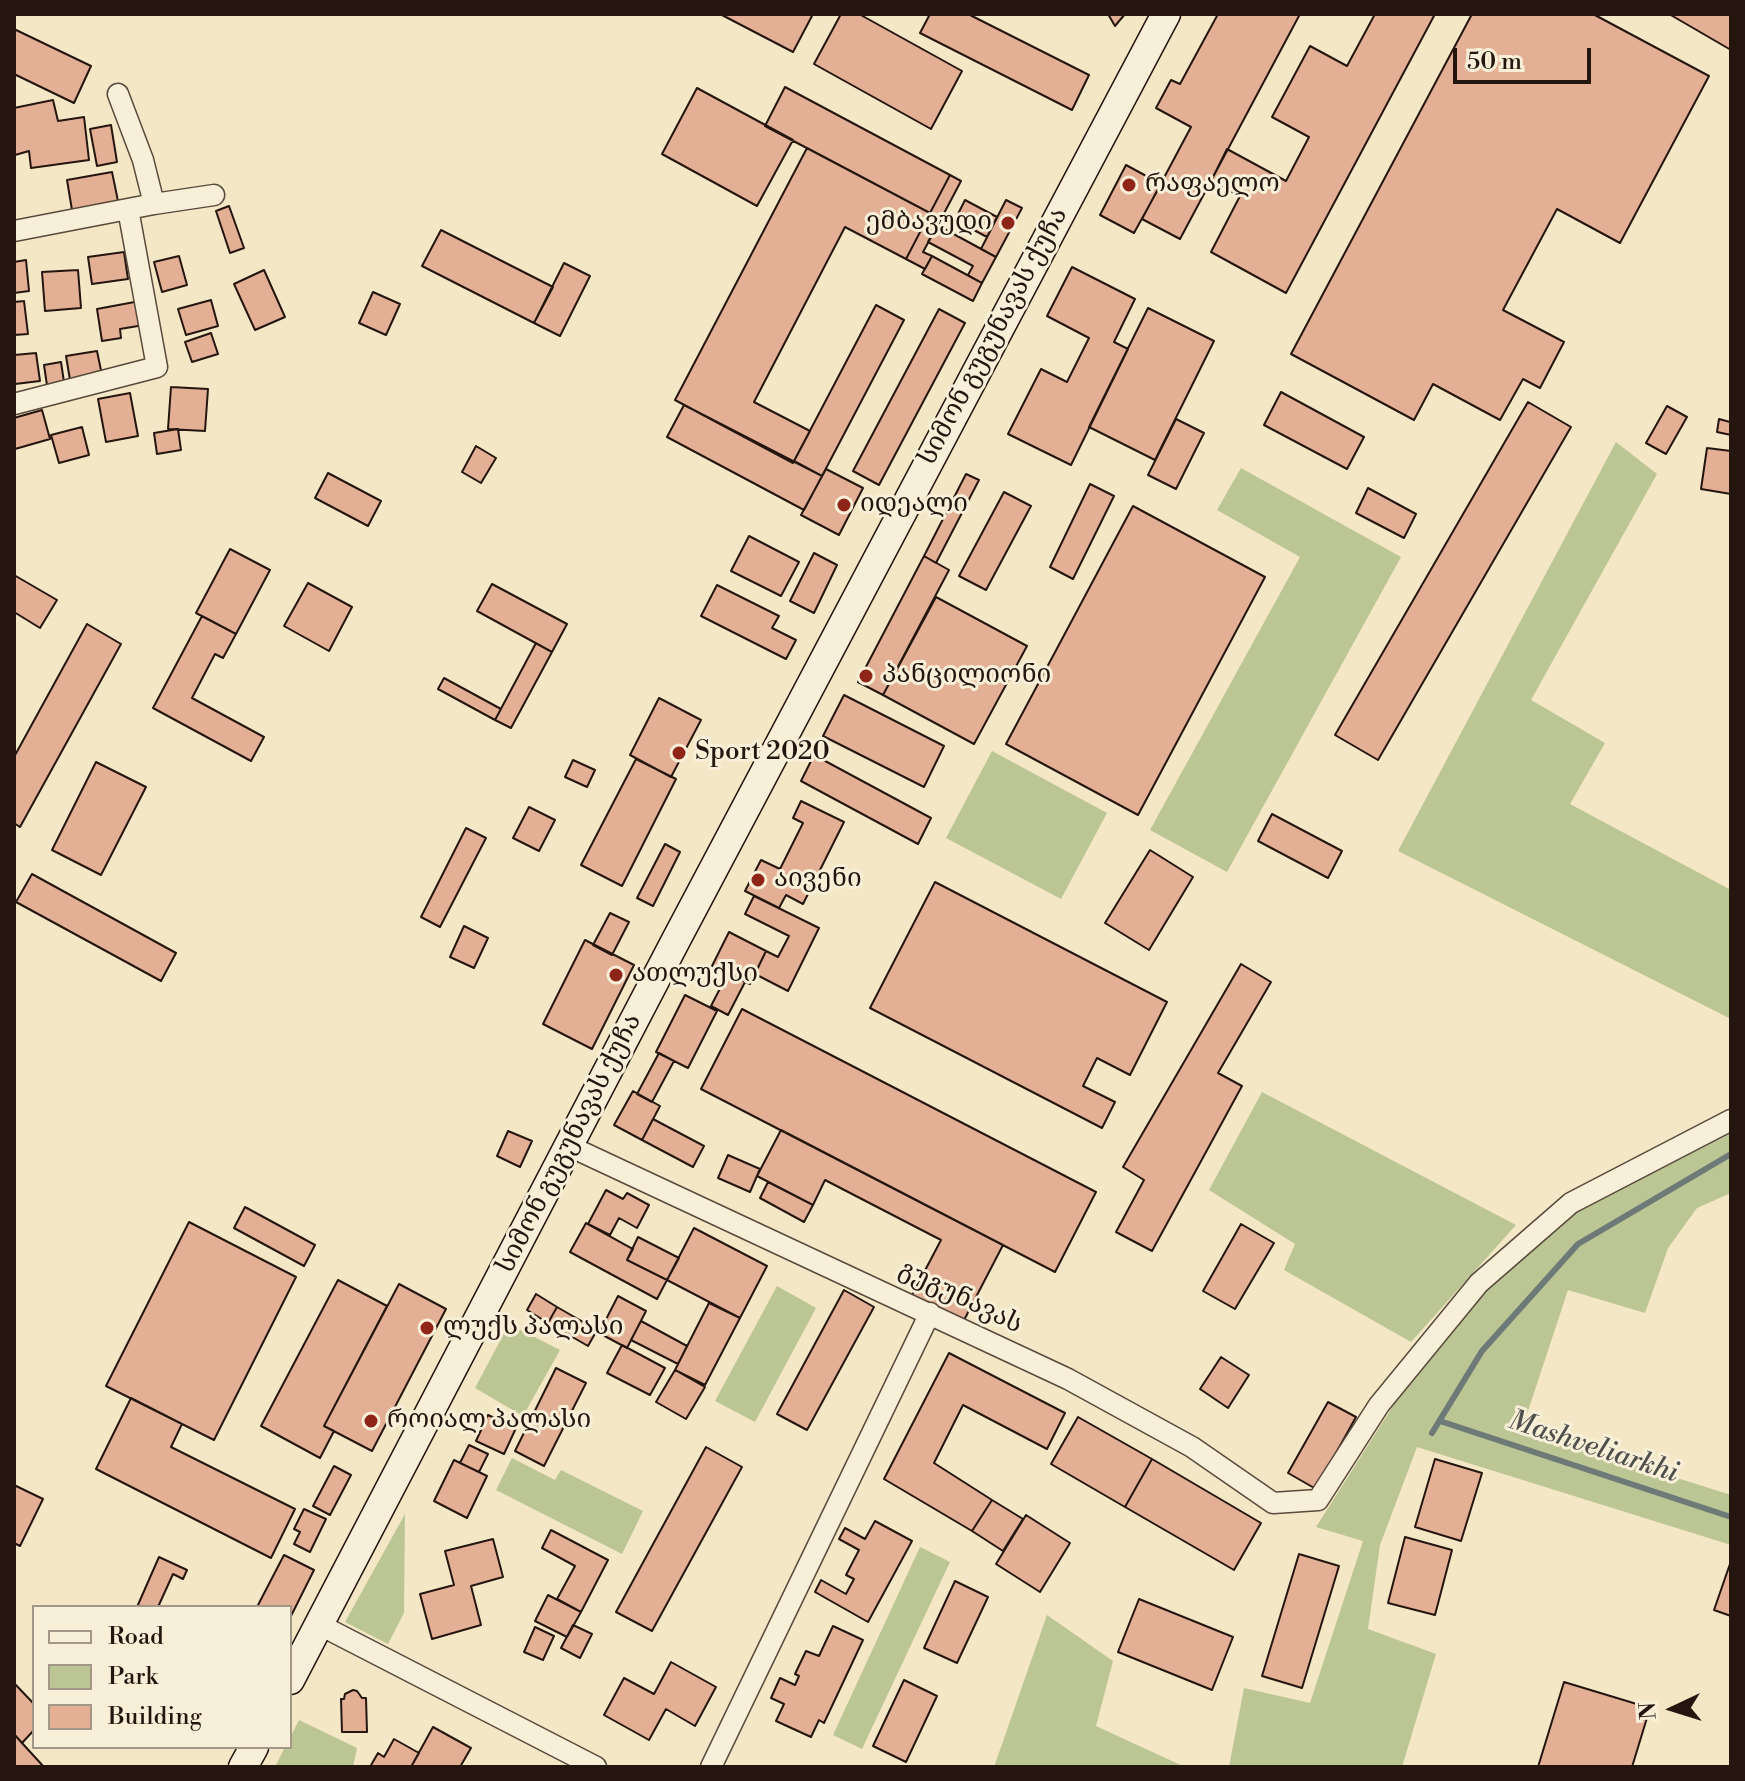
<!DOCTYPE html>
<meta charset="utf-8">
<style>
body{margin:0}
#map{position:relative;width:1745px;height:1781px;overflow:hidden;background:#f4e7c5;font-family:"Libre Bodoni",serif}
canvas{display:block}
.frame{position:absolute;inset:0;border:16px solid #24150f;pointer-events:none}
.legend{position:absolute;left:32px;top:1605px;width:260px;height:144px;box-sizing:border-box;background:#f8efd9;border:2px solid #a39888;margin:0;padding:10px 14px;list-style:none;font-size:24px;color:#24150f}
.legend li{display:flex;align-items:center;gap:16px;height:40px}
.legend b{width:40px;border:2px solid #a39888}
.north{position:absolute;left:1633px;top:1669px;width:80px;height:80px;-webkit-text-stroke:6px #f8efd9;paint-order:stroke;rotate:266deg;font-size:22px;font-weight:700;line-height:32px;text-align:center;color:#24150f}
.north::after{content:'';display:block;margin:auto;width:28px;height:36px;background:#24150f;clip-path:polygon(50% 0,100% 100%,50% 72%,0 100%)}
.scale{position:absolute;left:1453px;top:48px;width:138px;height:36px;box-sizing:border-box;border:4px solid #24150f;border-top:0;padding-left:10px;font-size:24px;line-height:28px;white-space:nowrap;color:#24150f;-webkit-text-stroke:6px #f8efd9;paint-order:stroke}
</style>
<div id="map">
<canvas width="1745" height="1781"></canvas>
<div class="frame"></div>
<ul class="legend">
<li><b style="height:10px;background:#f8efd9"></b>Road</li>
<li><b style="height:22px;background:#bcc594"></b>Park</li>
<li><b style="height:22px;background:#e3b095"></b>Building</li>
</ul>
<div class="north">N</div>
<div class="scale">50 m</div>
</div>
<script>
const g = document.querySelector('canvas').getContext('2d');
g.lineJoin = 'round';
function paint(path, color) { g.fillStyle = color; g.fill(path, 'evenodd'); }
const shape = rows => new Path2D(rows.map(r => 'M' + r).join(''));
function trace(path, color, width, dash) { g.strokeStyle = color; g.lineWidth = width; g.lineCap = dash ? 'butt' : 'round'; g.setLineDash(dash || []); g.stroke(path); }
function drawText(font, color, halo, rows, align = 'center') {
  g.font = font + ' "Libre Bodoni","Noto Serif Georgian",serif'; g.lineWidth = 6; g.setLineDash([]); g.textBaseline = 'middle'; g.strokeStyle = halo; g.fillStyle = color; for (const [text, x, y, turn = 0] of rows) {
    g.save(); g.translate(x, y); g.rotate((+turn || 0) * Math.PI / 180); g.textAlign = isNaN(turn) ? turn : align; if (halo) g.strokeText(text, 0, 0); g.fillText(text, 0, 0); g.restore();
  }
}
paint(shape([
 [1616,442,1657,474,1531,700,1605,743,1570,804,1731,890,1731,1019,1398,851],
 [1241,468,1401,557,1227,872,1150,830,1300,557,1217,510],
 [992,751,1107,813,1061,899,946,838],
 [1262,1092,1516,1225,1411,1342,1284,1270,1295,1244,1209,1190],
 [1731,1130,1731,1193,1697,1208,1668,1248,1645,1313,1568,1290,1522,1429,1731,1495,1731,1545,1417,1447,1380,1545,1368,1629,1436,1654,1402,1767,1229,1767,1244,1688,1310,1703,1363,1541,1316,1527,1398,1398,1484,1293,1576,1210],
 [777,1286,816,1308,755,1422,715,1401],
 [509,1324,560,1350,523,1416,475,1388],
 [512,1458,555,1480,561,1470,643,1511,622,1554,496,1490],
 [405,1514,404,1613,388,1644,345,1622],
 [920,1547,950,1562,862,1749,833,1735],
 [1047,1615,1113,1661,1096,1726,1185,1767,994,1767],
 [299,1720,357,1748,353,1767,275,1767,285,1747,290,1747,290,1738]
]), '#bcc594');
trace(shape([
 [1440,1421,1731,1517],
 [1432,1433,1482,1351,1578,1244,1731,1154]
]), '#6e7a77', 6);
const building = shape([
 [720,14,813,14,793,52,720,14],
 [841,14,859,14,962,71,931,129,814,64,841,14],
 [930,14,968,14,1089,75,1072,110,920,33,930,14],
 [1108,14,1125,14,1115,26,1108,14],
 [1218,14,1300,14,1180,239,1142,219,1191,127,1156,108,1171,80,1180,84,1218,14],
 [1375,14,1435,14,1286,293,1211,252,1240,196,1211,181,1227,149,1286,181,1309,137,1272,117,1310,46,1347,66,1375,14],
 [1472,14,1593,14,1709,76,1620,243,1557,209,1503,310,1564,342,1540,388,1523,379,1500,420,1433,384,1414,420,1291,354,1472,14],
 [1669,14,1731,14,1731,50,1669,14],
 [14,29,91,66,74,103,14,74,14,29],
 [785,87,950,175,930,213,765,126,785,87],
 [697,88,793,140,757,206,662,154,697,88],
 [53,100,58,121,84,117,89,160,31,168,29,151,15,155,14,108,53,100],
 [111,125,117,162,97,166,90,129,111,125],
 [807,148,930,213,906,259,845,227,754,402,810,431,793,463,675,400,807,148],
 [1126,165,1161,184,1134,233,1100,215,1126,165],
 [112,172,118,201,72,210,67,180,112,172],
 [950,175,961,181,941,219,930,213,950,175],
 [965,200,997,217,987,237,955,220,965,200],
 [1006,200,1022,208,996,257,981,249,1006,200],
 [229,206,244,248,230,253,216,211,229,206],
 [930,213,941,219,923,252,932,256,925,269,906,259,930,213],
 [937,225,996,257,982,283,968,275,973,266,928,242,937,225],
 [441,230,553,287,534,323,422,266,441,230],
 [124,252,128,279,92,284,88,257,124,252],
 [179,256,187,285,162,292,154,262,179,256],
 [932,256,982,283,973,301,922,274,932,256],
 [26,260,29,291,14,293,14,262,26,260],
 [564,263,590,276,560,336,534,323,564,263],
 [1072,267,1135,299,1114,342,1128,349,1071,465,1008,434,1041,369,1067,382,1089,338,1047,316,1072,267],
 [78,270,81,308,45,311,42,272,78,270],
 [264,270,285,317,255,330,234,284,264,270],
 [373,292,400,304,386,335,359,323,373,292],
 [211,300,218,326,186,335,178,309,211,300],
 [24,301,28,334,14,335,14,302,24,301],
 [140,301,144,325,120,329,121,338,102,341,97,309,140,301],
 [876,305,904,320,822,476,794,461,876,305],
 [1148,308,1214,341,1155,460,1089,427,1148,308],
 [939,309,965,323,879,485,853,471,939,309],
 [211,333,218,354,192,362,185,342,211,333],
 [97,351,103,380,71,386,66,356,97,351],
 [36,353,40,381,15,384,14,355,36,353],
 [61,362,65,389,48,392,44,365,61,362],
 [171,387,208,389,205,431,168,429,171,387],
 [1281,392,1364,437,1347,469,1264,425,1281,392],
 [130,393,138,436,106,442,98,399,130,393],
 [1528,402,1571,427,1378,760,1335,735,1528,402],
 [684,405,822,476,804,510,667,437,684,405],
 [1667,406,1687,417,1666,454,1646,443,1667,406],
 [42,410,50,439,15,449,14,418,42,410],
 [1176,419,1204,433,1176,489,1148,475,1176,419],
 [1719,419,1730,422,1731,419,1731,435,1717,432,1719,419],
 [82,427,89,455,59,463,51,435,82,427],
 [178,429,181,450,157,454,154,433,178,429],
 [476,446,496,458,481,483,462,472,476,446],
 [1707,448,1731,451,1731,494,1701,489,1707,448],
 [826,469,863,488,839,535,801,515,826,469],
 [328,473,381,501,368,526,315,498,328,473],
 [966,474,979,480,936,563,924,556,966,474],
 [1090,484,1114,496,1073,579,1050,567,1090,484],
 [1368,488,1416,514,1404,538,1356,513,1368,488],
 [1004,492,1031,506,986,590,959,576,1004,492],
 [1133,506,1265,577,1138,815,1006,744,1133,506],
 [749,536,799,562,781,596,731,571,749,536],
 [230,549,270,570,236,634,196,613,230,549],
 [814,553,837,565,814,613,790,601,814,553],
 [924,556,949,570,883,695,858,682,924,556],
 [14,575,57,600,40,628,14,612,14,575],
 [308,583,352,607,329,651,284,626,308,583],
 [492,584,567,624,552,652,477,611,492,584],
 [717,585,779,616,772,628,796,640,786,659,701,616,717,585],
 [936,597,1027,646,974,744,883,695,936,597],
 [202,616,236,634,223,658,215,654,192,698,264,737,251,761,153,708,202,616],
 [87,624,121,644,20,827,14,823,14,757,87,624],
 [536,643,552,652,511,728,495,720,536,643],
 [444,678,501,709,495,720,438,689,444,678],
 [844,695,944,746,924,787,823,736,844,695],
 [659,698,701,720,671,777,630,755,659,698],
 [814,755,931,818,918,844,801,781,814,755],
 [636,759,676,779,622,886,581,865,636,759],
 [573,760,595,770,587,787,565,777,573,760],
 [96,762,146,787,101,875,52,850,96,762],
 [801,801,844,822,803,904,786,895,779,908,745,891,761,860,780,869,803,823,793,818,801,801],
 [529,807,555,820,539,851,513,838,529,807],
 [1272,814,1342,851,1328,878,1258,841,1272,814],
 [466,828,486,838,440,927,421,917,466,828],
 [665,844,680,852,653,906,637,898,665,844],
 [1150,850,1193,877,1149,950,1105,923,1150,850],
 [32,874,176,953,161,981,16,902,32,874],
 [935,882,1167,1002,1130,1075,1097,1058,1083,1086,1115,1102,1102,1128,870,1008,935,882],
 [754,896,819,928,788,991,755,974,766,951,778,957,789,936,745,914,754,896],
 [610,913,629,922,612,955,593,945,610,913],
 [464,926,488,938,474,968,450,957,464,926],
 [729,932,766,951,750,984,712,966,729,932],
 [585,940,634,965,592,1049,543,1024,585,940],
 [1241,964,1271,982,1218,1073,1242,1086,1152,1251,1116,1232,1144,1180,1123,1167,1241,964],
 [728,973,745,982,728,1015,711,1006,728,973],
 [685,995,717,1011,688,1068,656,1052,685,995],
 [742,1009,1096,1192,1055,1272,701,1089,742,1009],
 [659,1053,674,1061,652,1102,637,1094,659,1053],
 [633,1091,660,1106,642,1140,614,1125,633,1091],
 [653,1119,704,1146,693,1167,642,1140,653,1119],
 [781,1130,1003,1245,962,1324,911,1297,941,1240,825,1180,813,1205,757,1176,781,1130],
 [508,1131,532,1141,520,1167,497,1156,508,1131],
 [728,1155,760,1169,750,1192,718,1178,728,1155],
 [768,1182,813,1205,804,1222,760,1198,768,1182],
 [606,1190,623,1199,627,1193,649,1205,637,1228,619,1218,610,1235,588,1224,606,1190],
 [245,1207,315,1245,304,1266,234,1228,245,1207],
 [189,1222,296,1277,214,1440,106,1386,189,1222],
 [586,1223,633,1249,627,1260,667,1280,657,1299,570,1252,586,1223],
 [1241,1224,1274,1243,1235,1309,1203,1291,1241,1224],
 [694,1228,767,1266,740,1318,667,1280,694,1228],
 [638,1237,679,1258,667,1280,627,1260,638,1237],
 [338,1280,387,1306,324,1426,334,1431,320,1458,261,1426,338,1280],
 [399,1284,446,1309,372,1451,324,1426,399,1284],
 [844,1290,874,1307,807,1430,777,1414,844,1290],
 [536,1294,557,1307,548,1323,527,1310,536,1294],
 [618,1296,646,1311,627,1348,599,1333,618,1296],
 [709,1303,740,1318,705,1385,675,1370,709,1303],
 [557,1307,597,1330,588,1346,548,1323,557,1307],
 [641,1321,687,1346,678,1364,631,1340,641,1321],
 [622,1345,665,1368,650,1395,607,1373,622,1345],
 [949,1353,1065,1413,1047,1449,963,1405,934,1463,992,1500,972,1531,884,1479,949,1353],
 [1221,1357,1249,1375,1228,1408,1200,1389,1221,1357],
 [556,1368,586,1383,544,1466,515,1451,556,1368],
 [675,1370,705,1387,686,1419,656,1402,675,1370],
 [131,1398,182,1424,171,1447,295,1509,271,1558,96,1469,131,1398],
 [1328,1402,1356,1417,1316,1489,1288,1473,1328,1402],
 [488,1415,516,1428,504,1454,476,1441,488,1415],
 [1078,1417,1152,1459,1125,1507,1051,1464,1078,1417],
 [469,1445,488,1454,479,1472,460,1463,469,1445],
 [706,1447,742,1467,652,1631,616,1612,706,1447],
 [1152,1459,1261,1523,1234,1570,1125,1507,1152,1459],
 [1435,1459,1482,1473,1461,1541,1415,1527,1435,1459],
 [454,1460,487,1476,467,1518,434,1501,454,1460],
 [334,1466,351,1475,330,1515,313,1506,334,1466],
 [14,1485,43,1499,20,1546,14,1543,14,1485],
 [992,1500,1023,1519,1003,1551,972,1531,992,1500],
 [304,1509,326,1519,310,1552,294,1544,300,1532,294,1529,304,1509],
 [1026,1515,1070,1543,1040,1592,996,1564,1026,1515],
 [875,1521,912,1541,868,1622,815,1592,821,1580,846,1594,854,1579,846,1575,859,1550,839,1539,845,1528,865,1539,875,1521],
 [551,1530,608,1560,581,1612,557,1599,575,1566,542,1548,551,1530],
 [1405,1537,1452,1550,1435,1615,1388,1603,1405,1537],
 [493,1539,503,1577,471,1586,481,1625,432,1639,420,1594,454,1585,445,1551,493,1539],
 [1299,1554,1339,1566,1302,1688,1262,1676,1299,1554],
 [284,1555,314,1570,290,1618,290,1607,257,1607,284,1555],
 [159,1557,187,1570,183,1579,173,1574,158,1607,137,1607,159,1557],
 [1731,1561,1731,1616,1714,1610,1731,1561],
 [955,1581,988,1597,957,1663,924,1648,955,1581],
 [548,1595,581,1612,567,1637,535,1621,548,1595],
 [1139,1599,1233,1637,1212,1690,1118,1652,1139,1599],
 [573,1625,592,1634,580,1658,561,1648,573,1625],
 [833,1626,863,1640,824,1723,819,1720,811,1737,776,1721,784,1704,771,1698,780,1678,795,1685,799,1676,795,1674,806,1651,819,1656,833,1626],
 [535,1627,554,1636,543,1660,524,1652,535,1627],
 [671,1662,716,1687,695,1726,666,1709,649,1740,604,1715,624,1678,654,1694,671,1662],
 [904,1680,937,1696,906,1762,873,1746,904,1680],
 [1564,1682,1650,1708,1632,1767,1538,1767,1564,1682],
 [14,1683,34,1704,34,1730,22,1743,14,1734,14,1683],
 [353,1690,357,1691,362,1698,366,1698,367,1732,342,1732,341,1699,344,1699,345,1694,353,1690],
 [433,1727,471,1748,460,1767,411,1767,433,1727],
 [14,1734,22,1743,44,1767,14,1767,14,1734],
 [394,1739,419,1753,411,1767,370,1767,378,1753,384,1757,394,1739]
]);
paint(building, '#e3b095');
trace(building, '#24150f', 2);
const minor = shape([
 [118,94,143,160,154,204,128,209],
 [154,204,214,195],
 [14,231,128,209,157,367,14,404],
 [569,1146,1068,1379,1192,1447,1273,1503,1318,1500,1379,1405,1479,1283,1571,1203,1731,1120],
 [320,1625,596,1767],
 [711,1767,930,1313]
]);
const secondary = shape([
 [290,1680,676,940,1166,14],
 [243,1767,254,1747]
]);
trace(minor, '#584a3c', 23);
trace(secondary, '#24150f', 31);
trace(minor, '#f8efd9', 20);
trace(secondary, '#f8efd9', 28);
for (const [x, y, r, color] of [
 [1129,185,8,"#8f2418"],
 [1008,223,8,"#8f2418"],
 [844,505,8,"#8f2418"],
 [866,676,8,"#8f2418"],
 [679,753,8,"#8f2418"],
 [758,880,8,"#8f2418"],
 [616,975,8,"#8f2418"],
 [427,1328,8,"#8f2418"],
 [371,1421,8,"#8f2418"]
]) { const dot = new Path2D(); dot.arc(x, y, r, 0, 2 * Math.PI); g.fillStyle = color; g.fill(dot); trace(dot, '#f8efd9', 3); }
drawText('26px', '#24150f', '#f8efd9', [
 ["რაფაელო",1145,185],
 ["ემბავუდი",992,223,"right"],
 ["იდეალი",860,505],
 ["პანცილიონი",882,676],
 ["Sport 2020",695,753],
 ["აივენი",774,880],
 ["ათლუქსი",632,975],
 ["ლუქს პალასი",443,1328],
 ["როიალ პალასი",387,1421]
], 'left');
drawText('26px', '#24150f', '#f8efd9', [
 ["სიმონ გუგუნავას ქუჩა",994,337,-62],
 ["სიმონ გუგუნავას ქუჩა",570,1144,-63],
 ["გუგუნავას",960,1298,26]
]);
drawText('italic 28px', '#4f504c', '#f8efd9', [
 ["Mashveliarkhi",1593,1448,18]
]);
</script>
